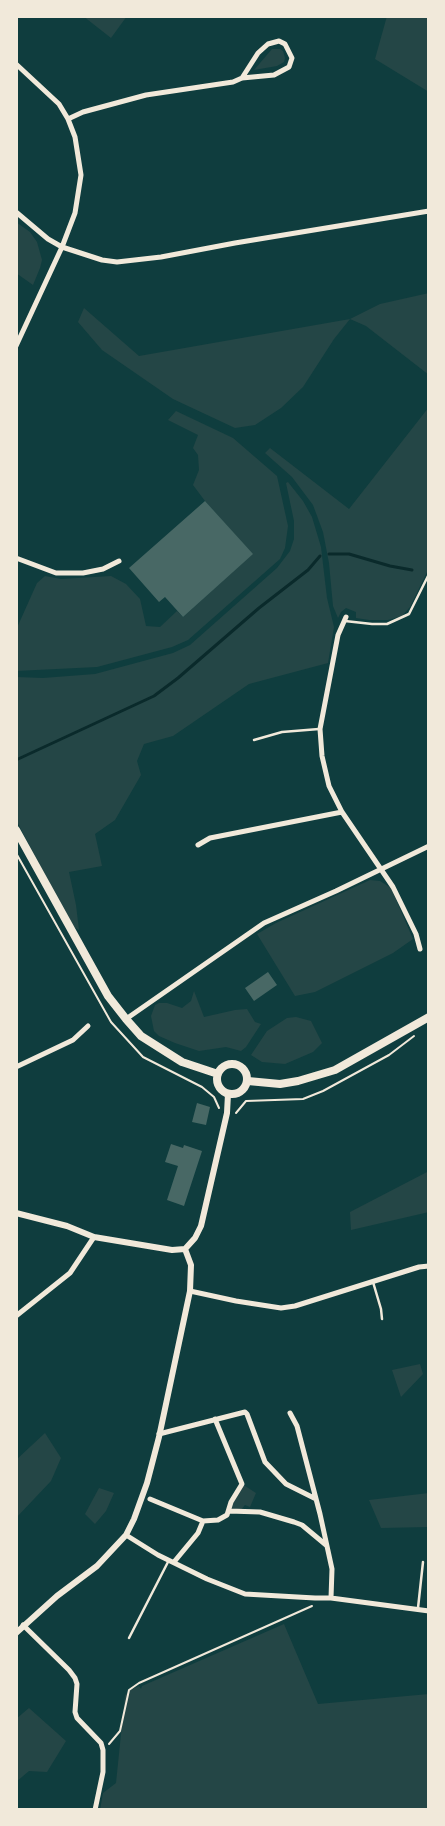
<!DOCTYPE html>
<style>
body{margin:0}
#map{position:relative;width:445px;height:1826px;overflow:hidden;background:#0f3d3e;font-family:"Open Sans",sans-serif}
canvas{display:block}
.frame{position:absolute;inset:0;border:18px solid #f1e9da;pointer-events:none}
</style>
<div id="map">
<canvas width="445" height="1826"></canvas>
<div class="frame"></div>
</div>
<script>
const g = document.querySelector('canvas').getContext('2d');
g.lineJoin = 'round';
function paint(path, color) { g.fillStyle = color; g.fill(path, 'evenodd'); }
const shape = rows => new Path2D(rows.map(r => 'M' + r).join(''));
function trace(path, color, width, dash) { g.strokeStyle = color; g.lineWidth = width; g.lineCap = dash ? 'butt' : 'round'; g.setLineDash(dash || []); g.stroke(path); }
paint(shape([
 [83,16,127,16,111,38],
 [387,16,429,16,429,92,375,59],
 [272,49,280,49,283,51,285,58,284,62,277,66,254,70],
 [16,222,30,232,37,242,42,260,40,268,33,285,16,273],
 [429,293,429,375,366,326,350,319,334,339,303,387,281,408,255,425,235,428,173,399,102,350,78,322,84,308,139,356,350,319,380,304],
 [429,407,428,570,410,607,402,616,388,620,369,620,356,618,356,612,346,608,341,612,338,618,333,606,329,563,323,532,313,505,292,477,265,453,270,448,349,509],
 [176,411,233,438,277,476,288,526,285,548,280,559,188,640,172,647,97,667,16,671,16,630,37,583,45,576,61,579,111,576,126,584,140,599,146,626,160,627,177,611,183,617,252,554,205,501,193,485,199,470,198,455,193,448,198,435,168,420],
 [288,482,303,501,312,517,321,547,327,598,334,627,328,663,249,684,173,736,144,744,137,761,141,775,115,820,95,834,102,866,69,872,76,905,79,930,72,926,16,820,16,677,43,678,95,674,173,653,190,645,277,568,290,551,294,539,294,521,286,483],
 [370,880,380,881,391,888,413,939,393,953,315,992,295,996,257,934,276,923],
 [194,991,204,1017,235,1010,247,1009,255,1022,261,1024,246,1047,241,1051,226,1047,199,1051,175,1043,159,1036,154,1031,151,1016,155,1005,159,1003,167,1003,182,1008,191,1001],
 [296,1017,311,1021,322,1043,313,1052,285,1064,262,1062,251,1055,267,1031,287,1018],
 [429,1171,429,1212,351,1230,350,1212],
 [420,1364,423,1374,401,1397,392,1370],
 [45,1433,61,1458,51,1481,16,1518,16,1460],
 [242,1484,256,1493,250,1507,245,1505,239,1512,229,1511],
 [99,1488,114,1493,106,1511,95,1524,85,1514],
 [429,1493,429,1527,381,1528,369,1500],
 [284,1624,318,1704,429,1694,429,1810,100,1810,103,1793,116,1783,125,1695,130,1690,139,1686,141,1689,142,1686],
 [29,1708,66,1741,47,1772,29,1771,16,1782,16,1719]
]), '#244646');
trace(shape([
 [329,554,349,554,390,566,412,570],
 [16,760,154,696,178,678,259,608,308,570,320,556]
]), '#0a2a2b', 3);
paint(shape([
 [205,501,253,554,183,617,165,597,159,602,129,568],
 [268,972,277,985,254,1001,245,988],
 [197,1103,210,1107,206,1125,192,1122],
 [171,1144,183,1148,184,1145,202,1151,184,1206,167,1200,178,1166,165,1162]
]), '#486865');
trace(shape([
 [16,853,111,1022,143,1057,202,1087,214,1097,219,1108],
 [236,1113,246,1101,303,1099,323,1091,389,1055,414,1036],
 [109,1744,120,1731,129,1690,139,1683,312,1606]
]), '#f1e9da', 2);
trace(shape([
 [345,621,372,624,387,624,409,614,429,574],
 [254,740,282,732,319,729],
 [373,1282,381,1309,382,1319],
 [418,1608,423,1562],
 [129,1638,169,1560]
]), '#f1e9da', 2.5);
trace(shape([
 [16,64,59,104,68,119,75,137,81,175,75,213,62,247,16,346],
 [68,119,83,112,146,95,233,82,242,78,274,75,289,67,292,58,285,44,279,41,268,44,258,53,242,78],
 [16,212,48,239,62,247,102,260,117,262,161,257,235,243,429,211],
 [16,558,56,573,83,573,103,569,119,561],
 [346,617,338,635,320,729,322,756,329,786,342,812,393,887,416,934,420,949],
 [198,845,210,838,342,812],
 [126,1019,264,923,336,891,429,846],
 [16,1067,73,1040,88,1026],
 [190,1291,236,1301,281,1308,295,1306,419,1267,429,1266],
 [16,1316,70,1273,94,1237],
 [290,1413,297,1426,320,1514,332,1569,331,1598],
 [159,1434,245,1412,247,1414,265,1462,286,1484,316,1499],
 [150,1499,203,1521,218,1520,227,1515,231,1502,242,1484,215,1419],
 [229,1511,260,1512,294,1522,302,1525,326,1545],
 [126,1535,158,1555,207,1579,245,1594,315,1598,331,1598,429,1611],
 [174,1562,198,1533,203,1521],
 [23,1625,69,1670,75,1678,77,1684,75,1712,77,1718,101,1743,103,1750,103,1772,95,1810]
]), '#f1e9da', 5);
trace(shape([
 [16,1213,67,1226,94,1237,172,1250,185,1249],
 [185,1249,195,1238,201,1226,227,1113,228,1094],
 [16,1633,57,1596,97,1566,126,1535,134,1519,147,1483,159,1437,190,1291,191,1265,185,1249]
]), '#f1e9da', 6);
trace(shape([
 [16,830,108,996,126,1019,141,1036,182,1062,218,1074],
 '217 1079a15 15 0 1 1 30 0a15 15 0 1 1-30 0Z',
 [248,1081,280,1084,298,1081,335,1070,429,1017]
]), '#f1e9da', 8);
</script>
